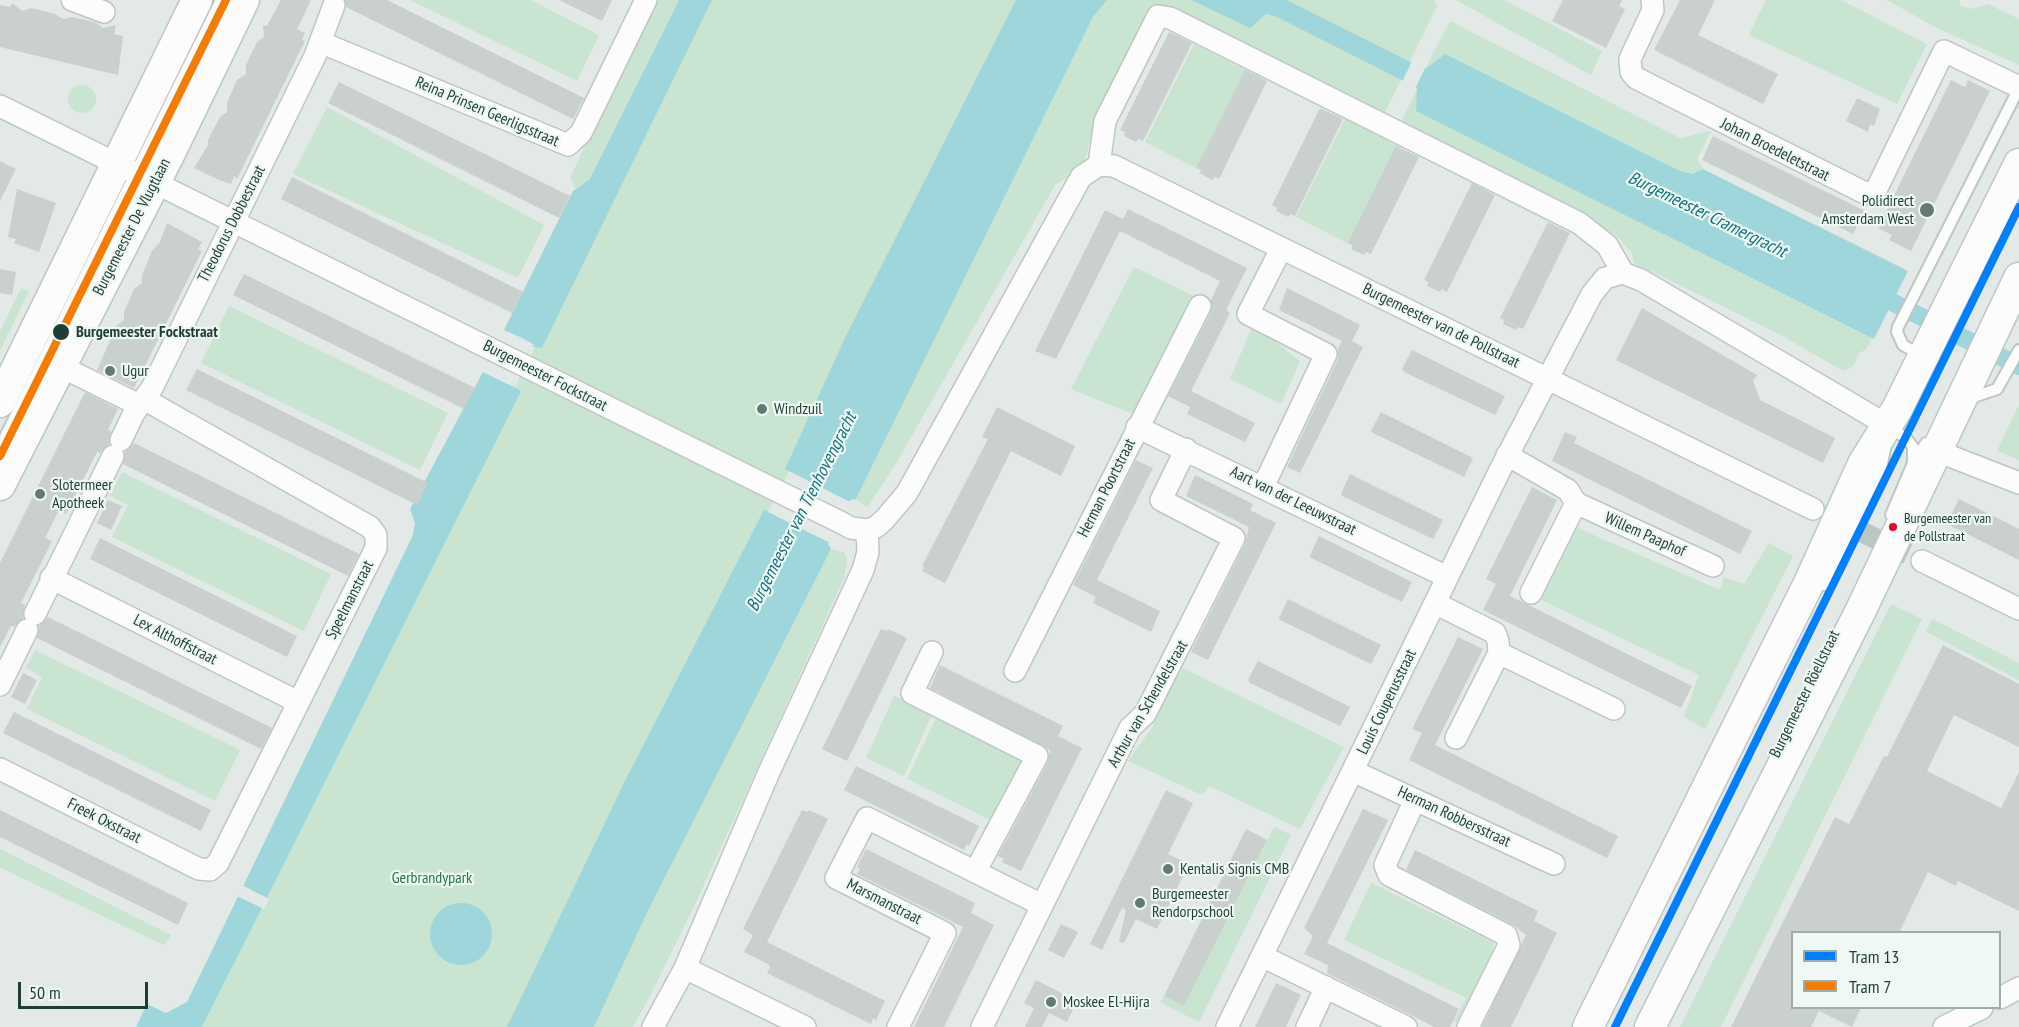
<!DOCTYPE html>
<meta charset="utf-8">
<style>
body{margin:0}
#map{position:relative;width:2019px;height:1027px;overflow:hidden;background:#e2e9e6;font-family:"PT Sans Narrow",sans-serif}
canvas{display:block}
.legend{position:absolute;left:1791px;top:931px;width:210px;height:78px;box-sizing:border-box;background:#f0f8f4;border:2px solid #9caea7;margin:0;padding:8px 10px;list-style:none;font-size:18px;color:#1e3e34}
.legend li{display:flex;align-items:center;gap:12px;height:30px}
.legend b{width:30px;border:2px solid #9caea7}
.scale{position:absolute;left:18px;top:982px;width:130px;height:27px;box-sizing:border-box;border:3px solid #1e3e34;border-top:0;padding-left:8px;font-size:18px;line-height:21px;white-space:nowrap;color:#1e3e34;-webkit-text-stroke:4px #f0f8f4;paint-order:stroke}
</style>
<div id="map">
<canvas width="2019" height="1027"></canvas>
<ul class="legend">
<li><b style="height:8px;background:#007fff"></b>Tram 13</li>
<li><b style="height:8px;background:#f47c03"></b>Tram 7</li>
</ul>
<div class="scale">50 m</div>
</div>
<script>
const g = document.querySelector('canvas').getContext('2d');
g.lineJoin = 'round';
function paint(path, color) { g.fillStyle = color; g.fill(path, 'evenodd'); }
const shape = rows => new Path2D(rows.map(r => 'M' + r).join(''));
function trace(path, color, width, dash) { g.strokeStyle = color; g.lineWidth = width; g.lineCap = dash ? 'butt' : 'round'; g.setLineDash(dash || []); g.stroke(path); }
function drawText(font, color, halo, rows, align = 'center') {
  g.font = font + ' "PT Sans Narrow",sans-serif'; g.lineWidth = 4.5; g.setLineDash([]); g.textBaseline = 'middle'; g.strokeStyle = halo; g.fillStyle = color; for (const [text, x, y, turn = 0] of rows) {
    g.save(); g.translate(x, y); g.rotate((+turn || 0) * Math.PI / 180); g.textAlign = isNaN(turn) ? turn : align; if (halo) g.strokeText(text, 0, 0); g.fillText(text, 0, 0); g.restore();
  }
}
paint(shape([
 [410,0,531,0,599,35,577,81],
 [654,0,679,0,590,179,575,188,570,178],
 [702,0,1032,0,523,1027,192,1027,532,353],
 [1107,0,1191,0,1249,27,1266,14,1277,17,1401,80,1382,118,1153,6,1094,125,1083,167,1055,185,898,460,867,508,856,499,1093,17],
 [1287,0,1434,0,1437,6,1410,61],
 [1456,0,1504,0,1602,51,1591,75],
 [1766,0,1841,0,1927,44,1897,104,1749,35],
 [1887,0,1959,0,1961,6,1970,9,1988,4,2019,19,2019,65,1937,28],
 [1450,21,1680,138,1711,131,1697,159,1703,169,1692,174,1678,170,1445,54,1425,69],
 [1194,44,1247,71,1198,169,1145,142],
 '68 99a14 14 0 1 1 28 0a14 14 0 1 1-28 0Z',
 [1417,89,1417,111,1872,338,1866,350,1860,352,1853,366,1843,371,1779,334,1634,263,1632,253,1616,235,1399,126],
 [327,107,544,225,518,278,293,174],
 [1345,119,1400,147,1351,245,1296,217],
 [1134,267,1194,296,1136,415,1071,389],
 [21,288,29,291,0,351,0,331],
 [229,306,448,413,420,470,201,363],
 [1253,325,1300,361,1281,404,1230,379],
 [2019,404,2019,460,1997,451],
 [122,472,331,574,304,631,112,537,128,505,110,496],
 [1573,526,1720,590,1724,577,1744,584,1769,543,1793,556,1705,729,1684,717,1699,675,1537,598],
 [831,549,844,552,847,560,844,578,697,900,652,992,633,1027,594,1027,645,917],
 [1891,604,1922,619,1721,1027,1680,1027],
 [1932,619,2019,663,2019,680,1926,632],
 [35,650,240,750,215,801,27,709,42,677,26,668],
 [1183,668,1344,747,1300,829,1209,786,1202,795,1128,761,1154,725,1152,715],
 [894,696,933,713,904,776,866,758],
 [937,716,1022,759,992,821,907,779],
 [1274,827,1291,835,1199,1022,1160,1002,1164,996,1184,1006],
 [0,849,171,935,164,945,26,880,0,867],
 [1371,883,1492,942,1494,952,1460,1025,1454,1021,1466,998,1344,940]
]), '#c9e4d1');
paint(shape([
 [679,0,712,0,542,348,531,346,513,383,514,387,521,391,202,1027,136,1027,147,1004,166,1013,187,1002,413,535,415,523,410,509,483,372,499,380,504,378,522,342,520,337,504,330,573,191,590,179],
 [1016,0,1107,0,1093,17,856,499,850,500,828,544,831,549,645,917,594,1027,507,1027,625,781,764,510,769,512,789,472,785,469,845,338],
 [1191,0,1287,0,1425,69,1445,54,1678,170,1692,174,1703,169,1908,271,1874,339,1416,111,1417,88,1277,17,1266,14,1250,28],
 '430 934a31 31 0 1 1 62 0a31 31 0 1 1-62 0Z'
]), '#9ed6dc');
paint(shape([
 [1413,59,1425,65,1427,64,1415,89,1402,82],
 [520,337,535,345,531,346,513,383,514,387,499,380,504,378,521,343],
 [789,471,850,502,830,543,768,512],
 [240,884,269,899,264,909,235,895]
]), '#e2e9e6');
trace(shape([
 [1872,292,2019,366]
]), '#9ed6dc', 18);
paint(shape([
 [281,0,311,0,297,29,305,33,302,40,305,41,237,179,234,176,231,184,219,180,194,168,208,145,208,140,220,117,227,112,227,103,237,80,246,74,246,65,257,42,264,37,263,26,267,26],
 [345,0,387,0,584,98,573,119,346,7],
 [559,0,612,0,602,21],
 [1563,0,1622,0,1619,6,1625,9,1606,48,1552,21],
 [1680,0,1715,0,1698,35,1778,74,1763,104,1654,50],
 [12,3,22,11,31,8,55,14,63,19,72,17,95,22,103,28,116,25,114,34,123,36,118,75,0,47,0,5,11,7],
 [1169,32,1192,43,1143,141,1138,139,1136,142,1124,136,1125,132,1120,130],
 [1245,70,1267,81,1219,179,1215,177,1212,180,1200,173,1201,170,1196,168],
 [1951,80,1965,87,1968,80,1990,91,1911,251,1889,240,1892,235,1878,228],
 [339,82,570,196,559,218,328,103],
 [1857,98,1880,109,1874,126,1870,124,1868,132,1846,121],
 [1320,108,1343,119,1295,216,1291,214,1288,217,1276,211,1277,208,1272,205],
 [1713,136,1865,211,1853,234,1702,160],
 [1396,146,1419,157,1371,254,1366,252,1364,255,1351,249,1353,245,1348,243],
 [0,161,16,169,0,201],
 [292,177,523,292,512,313,281,199],
 [1472,183,1495,195,1447,292,1442,289,1440,292,1427,286,1428,282,1424,280],
 [17,189,56,203,39,252,14,243,16,239,8,237],
 [1128,209,1247,268,1226,310,1230,313,1191,391,1255,423,1245,442,1187,414,1190,407,1168,396,1211,312,1211,300,1220,281,1120,231,1056,359,1035,351,1105,210,1123,219],
 [1548,222,1570,233,1523,329,1518,327,1516,330,1503,324,1504,320,1500,318],
 [167,223,202,242,198,249,202,251,134,388,97,370,117,325,124,320,124,312,134,289,142,283,142,275,152,251,160,242],
 [0,269,16,272,12,295,0,293],
 [244,274,475,388,464,409,233,295],
 [1287,288,1360,325,1352,341,1363,347,1300,473,1287,467,1338,359,1338,349,1342,341,1279,310],
 [1642,308,1757,375,1753,381,1760,400,1835,438,1823,463,1616,360],
 [1412,350,1505,396,1495,415,1404,372,1402,369],
 [197,369,428,483,417,505,186,390],
 [85,392,118,409,108,430,111,431,109,444,100,453,97,452,66,514,59,510,45,538,52,541,21,603,25,605,23,618,14,627,11,626,0,647,0,563],
 [997,407,1075,446,1061,476,1011,451,945,583,922,571,924,567,922,566,988,439,982,437],
 [1381,412,1473,458,1464,477,1373,433,1371,431],
 [1565,432,1577,437,1574,443,1752,531,1740,554,1552,461],
 [134,443,359,554,348,576,123,464,125,452],
 [1136,460,1153,468,1097,580,1160,611,1151,632,1093,603,1096,597,1073,585],
 [1350,474,1443,520,1433,539,1342,496,1341,494],
 [1195,475,1253,504,1250,510,1276,523,1208,660,1191,652,1245,544,1249,527,1186,496],
 [1532,487,1557,500,1510,596,1692,686,1681,708,1483,610,1496,584,1486,579],
 [1959,499,2019,529,2019,560,1947,524],
 [108,500,122,506,111,530,97,523],
 [1319,536,1412,582,1402,602,1311,558,1310,556],
 [100,538,297,636,287,657,90,559],
 [1288,599,1381,645,1371,664,1280,620,1279,618],
 [48,617,272,728,261,749,37,638,39,626],
 [881,629,887,631,888,629,907,638,847,761,822,749],
 [1458,637,1483,649,1435,745,1618,836,1607,858,1409,760,1422,733,1412,729],
 [1943,645,2019,684,2019,747,1954,715,1927,771,2001,808,2019,772,2019,911,1958,881,1956,886,1928,872,1899,933,1792,933,1792,1008,1861,1008,1852,1027,1819,1011,1811,1027,1731,1027,1835,817,1849,824,1884,756,1887,757],
 [1258,661,1350,707,1340,726,1250,683,1248,680],
 [940,665,1063,726,1058,736,1082,748,1021,871,1002,862,1004,859,998,856,1048,762,1050,750,930,688],
 [23,673,37,680,25,704,11,697],
 [14,712,211,810,201,831,3,733],
 [856,766,979,826,969,846,967,844,964,850,844,790],
 [1166,790,1193,803,1168,854,1189,864,1157,929,1136,919,1124,943,1119,942,1126,910,1122,908,1102,950,1090,944],
 [1363,809,1388,820,1327,943,1459,1009,1450,1027,1435,1027,1342,981,1327,973,1328,965,1304,954,1313,936,1304,928],
 [0,810,188,903,178,925,0,837],
 [802,810,808,812,809,810,828,819,767,942,885,1001,876,1020,873,1018,871,1024,767,973,770,967,768,964,744,952,753,935,743,929],
 [1246,829,1267,840,1184,1006,1164,996],
 [866,849,975,903,971,913,994,925,944,1027,914,1027,963,927,857,874,860,869,857,867],
 [1415,850,1538,911,1534,921,1557,933,1511,1027,1482,1027,1526,935,1512,924,1406,870],
 [1061,924,1078,932,1064,958,1048,950],
 [1036,980,1077,1001,1067,1022,1049,1013,1042,1027,1025,1027,1034,1008,1024,1003],
 [1276,983,1301,995,1292,1014,1286,1027,1255,1027]
]), '#c9d0cd');
trace(shape([
 [1833,518,1922,561]
]), '#bbc7c2', 21, [21, 10]);
const lane = shape([
 [1922,356,1903,345,1897,332,1898,327,2019,88],
 [1965,400,1997,389,2019,350],
 [1889,427,1906,438,1913,447,1913,463],
 [0,447,221,0],
 [1891,515,1913,463,1926,443],
 [1824,585,1880,473,1886,444]
]);
const street = shape([
 [72,0,104,12],
 [1652,0,1653,10,1630,59,1631,72,1636,78,1867,194,1871,194,1877,188,1944,51,2019,87],
 [320,42,568,145,581,133,646,0],
 [0,106,840,522,851,528,867,530,876,527,884,520,907,493,1081,177,1099,165],
 [1099,165,1114,166,1813,509],
 [1099,165,1105,121,1158,16,1170,18,1579,223,1607,245,1623,273],
 [60,366,139,405],
 [1137,427,1447,577],
 [121,440,134,413,152,388,315,56,334,5],
 [1937,451,2019,483],
 [1507,455,1568,490,1576,503,1713,566],
 [1263,487,1326,354,1248,314,1281,249],
 [1922,561,2019,609],
 [51,578,298,702],
 [1531,593,1576,503],
 [1435,603,1495,633,1498,641,1499,653,1456,738],
 [35,614,113,456],
 [932,652,912,693,1037,756,975,872],
 [1499,653,1614,709],
 [1015,671,1200,306],
 [0,685,27,630],
 [0,769,199,869,210,870,218,863,376,548,376,535,370,527,144,399],
 [1353,771,1554,864],
 [1415,800,1385,865,1389,875,1506,935,1509,945,1468,1027],
 [1262,956,1406,1027],
 [685,968,805,1027],
 [2000,998,2019,988],
 [653,1027,685,968,769,772,863,570,868,552,867,530],
 [898,1027,945,933,836,878,867,818,1042,905],
 [982,1027,1130,728,1145,714,1234,538,1161,500,1186,449],
 [1227,1027,1502,466,1592,294,1605,278,1623,273,1641,280,1887,425],
 [1307,1027,1326,987],
 [1944,1027,1982,1008]
]);
const secondary = shape([
 [0,402,197,0],
 [0,485,169,155,244,0],
 [1588,1027,1809,583,1863,464,1897,409,2019,164],
 [1650,1027,1860,612,2019,278]
]);
trace(lane, '#bfc6c3', 14);
trace(street, '#bfc6c3', 24);
trace(secondary, '#bdc7c3', 33);
trace(lane, '#fbfcfb', 10);
trace(street, '#fbfcfb', 21);
trace(secondary, '#fbfcfb', 30);
trace(shape([
 [1615,1027,2019,207]
]), '#007fff', 8);
trace(shape([
 [0,456,226,0]
]), '#f47c03', 8);
for (const [x, y, r, color] of [
 [1927,210,8,"#637a72"],
 [61,332,9,"#1e3e34"],
 [110,371,6,"#637a72"],
 [762,409,6,"#637a72"],
 [40,494,6,"#637a72"],
 [1893,527,5,"#e4002b"],
 [1168,869,6,"#637a72"],
 [1140,903,6,"#637a72"],
 [1051,1002,6,"#637a72"]
]) { const dot = new Path2D(); dot.arc(x, y, r, 0, 2 * Math.PI); g.fillStyle = color; g.fill(dot); trace(dot, '#f0f8f4', 2); }
drawText('14px', '#1e3e34', '#f0f8f4', [
 ["Burgemeester van",1904,519],
 ["de Pollstraat",1904,537]
], 'left');
drawText('16px', '#1e3e34', '#f0f8f4', [
 ["Reina Prinsen Geerligsstraat",487,112,23],
 ["Johan Broedeletstraat",1775,150,27],
 ["Theodorus Dobbestraat",232,224,-63],
 ["Burgemeester De Vlugtlaan",132,227,-63],
 ["Burgemeester van de Pollstraat",1441,326,26],
 ["Burgemeester Fockstraat",545,376,27],
 ["Herman Poortstraat",1107,488,-63],
 ["Aart van der Leeuwstraat",1293,501,26],
 ["Willem Paaphof",1645,535,24],
 ["Speelmanstraat",350,600,-63],
 ["Lex Althoffstraat",175,640,27],
 ["Burgemeester Röellstraat",1805,694,-64],
 ["Louis Couperusstraat",1387,702,-64],
 ["Arthur van Schendelstraat",1148,704,-60],
 ["Herman Robbersstraat",1454,817,25],
 ["Freek Oxstraat",104,821,27],
 ["Marsmanstraat",884,902,27]
]);
drawText('16px', '#1e3e34', '#f0f8f4', [
 ["Polidirect",1914,201,"right"],
 ["Amsterdam West",1914,219,"right"],
 ["Ugur",122,371],
 ["Windzuil",774,409],
 ["Slotermeer",52,485],
 ["Apotheek",52,503],
 ["Kentalis Signis CMB",1180,869],
 ["Burgemeester",1152,894],
 ["Rendorpschool",1152,912],
 ["Moskee El-Hijra",1063,1002]
], 'left');
drawText('bold 16px', '#1e3e34', '#f0f8f4', [
 ["Burgemeester Fockstraat",76,332]
], 'left');
drawText('16px', '#257841', '#f0f8f4', [
 ["Gerbrandypark",432,878]
]);
drawText('italic 18px', '#13727f', '#f0f8f4', [
 ["Burgemeester Cramergracht",1707,215,26],
 ["Burgemeester van Tienhovengracht",802,512,-63]
]);
</script>
